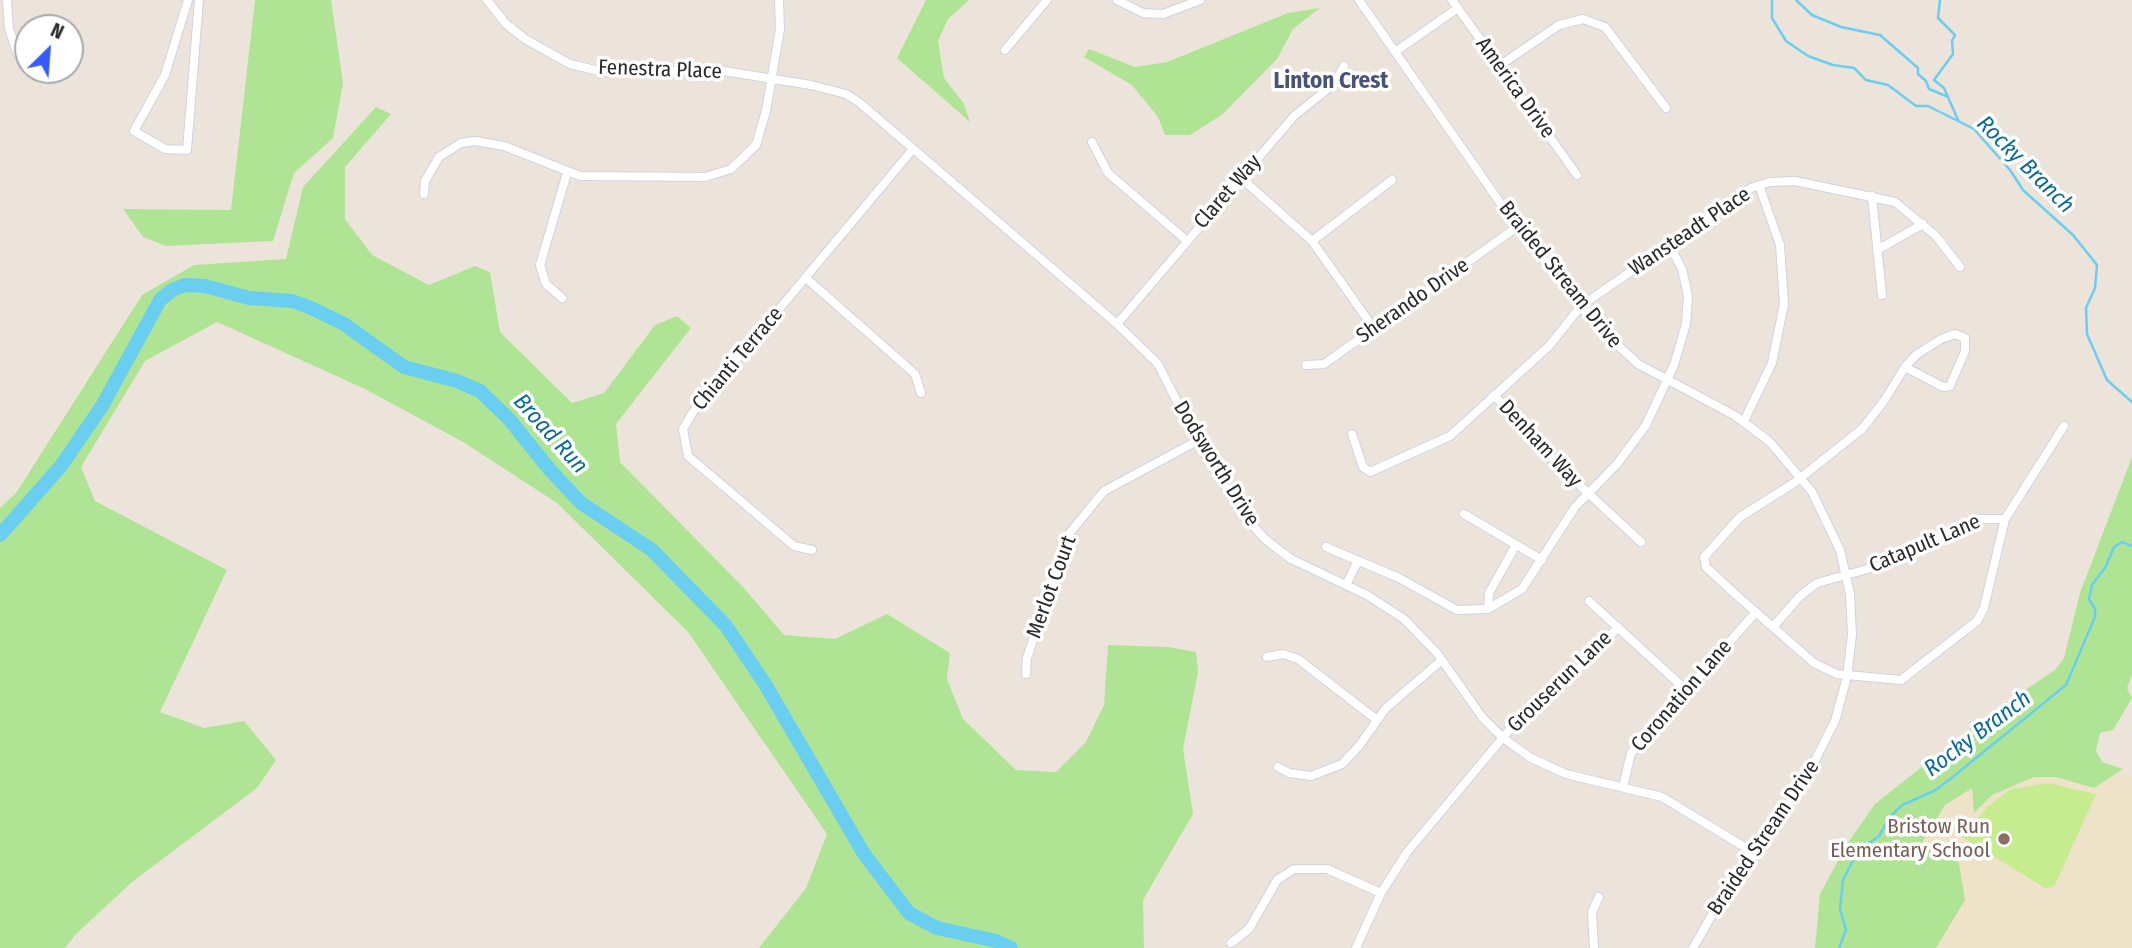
<!DOCTYPE html>
<style>
body{margin:0}
#map{position:relative;width:2132px;height:948px;overflow:hidden;background:#ece4da;font-family:"Fira Sans Condensed",sans-serif}
canvas{display:block}
.north{position:absolute;left:14px;top:14px;width:70px;height:70px;box-sizing:border-box;background:#fff;border:2px solid #a9a9a9;border-radius:50%;rotate:25deg;font-size:19px;font-weight:700;line-height:28px;text-align:center;color:#292929}
.north::after{content:'';display:block;margin:auto;width:24px;height:32px;background:#355cfd;clip-path:polygon(50% 0,100% 100%,50% 72%,0 100%)}
</style>
<div id="map">
<canvas width="2132" height="948"></canvas>
<div class="north">N</div>
</div>
<script>
const g = document.querySelector('canvas').getContext('2d');
g.lineJoin = 'round';
function paint(path, color) { g.fillStyle = color; g.fill(path, 'evenodd'); }
const shape = rows => new Path2D(rows.map(r => 'M' + r).join(''));
function trace(path, color, width, dash) { g.strokeStyle = color; g.lineWidth = width; g.lineCap = dash ? 'butt' : 'round'; g.setLineDash(dash || []); g.stroke(path); }
function drawText(font, color, halo, rows, align = 'center') {
  g.font = font + ' "Fira Sans Condensed",sans-serif'; g.lineWidth = 7; g.setLineDash([]); g.textBaseline = 'middle'; g.strokeStyle = halo; g.fillStyle = color; for (const [text, x, y, turn = 0] of rows) {
    g.save(); g.translate(x, y); g.rotate((+turn || 0) * Math.PI / 180); g.textAlign = isNaN(turn) ? turn : align; if (halo) g.strokeText(text, 0, 0); g.fillText(text, 0, 0); g.restore();
  }
}
paint(shape([
 [1971,758,2068,760,2132,776,2132,948,1853,948]
]), '#eee2c9');
paint(shape([
 [255,0,331,0,343,83,333,138,294,173,273,241,166,246,143,237,123,209,231,210],
 [926,0,969,0,948,19,938,41,944,78,964,104,970,122,897,58],
 [1320,8,1293,29,1277,59,1223,114,1190,135,1165,135,1158,117,1132,85,1084,57,1089,49,1135,67,1167,62,1288,13],
 [376,107,391,114,345,167,345,219,372,255,429,285,475,266,490,272,500,332,572,403,604,393,655,325,677,316,691,328,616,424,620,462,743,587,784,635,835,639,887,614,950,653,947,679,963,719,1016,770,1056,772,1086,742,1104,705,1108,645,1168,647,1196,652,1198,672,1183,749,1193,814,1143,900,1144,948,759,948,806,888,827,834,688,632,557,503,463,442,365,389,217,322,145,361,81,467,95,501,227,570,160,712,204,728,244,721,276,760,257,788,132,882,76,934,65,948,0,948,0,508,16,493,142,295,194,265,286,259,303,187],
 [2132,457,2132,675,2127,688,2132,698,2113,730,2100,733,2096,751,2102,762,2123,769,2094,788,2056,777,2034,777,1992,795,1974,813,1972,788,1945,805,1922,843,1959,863,1965,900,1936,948,1815,948,1820,894,1847,844,1875,804,1986,716,2055,670,2064,658,2080,593]
]), '#b0e495');
paint(shape([
 [2048,783,2096,794,2054,887,2045,888,1962,837,1988,806,2011,789]
]), '#c6ec90');
trace(shape([
 [1772,0,1772,18,1786,41,1808,56,1833,65,1854,68,1866,80,1888,85,1916,106,1928,106,1974,129,2010,170,2023,190,2073,235,2097,265,2095,288,2086,308,2087,334,2107,380,2132,402],
 [1796,0,1812,15,1841,27,1880,35,1918,68,1918,74,1926,81,1929,89,1946,96],
 [1940,0,1938,18,1955,35,1952,41,1953,54,1934,80,1944,88,1958,120],
 [1839,948,1846,930,1840,909,1843,880,1857,852,1879,836,1890,817,1902,805,1934,791,1949,780,2066,685,2095,617,2095,609,2089,599,2092,585,2105,568,2114,547,2122,542,2132,546]
]), '#6acef1', 2.5);
trace(shape([
 [0,535,61,466,102,406,160,300,172,290,185,285,205,286,249,298,292,301,309,307,344,324,404,367,457,381,480,391,509,419,550,470,581,503,652,550,726,626,765,684,864,854,909,913,937,928,996,941,1011,948]
]), '#6acef1', 14);
const minor = shape([
 [7,0,9,29,18,55],
 [188,0,165,75,134,131,165,149,187,150,199,0],
 [487,0,506,24,525,39,570,64,603,72,635,73,711,69,811,85,846,94,860,103,1117,324,1158,364,1197,441,1242,514,1266,540,1291,559,1367,595,1404,619,1437,653,1482,717,1503,738,1531,758,1566,774,1662,797,1756,854],
 [1117,0,1143,13,1163,14,1200,0],
 [1359,0,1517,227,1594,323,1638,364,1734,415,1770,442,1812,492,1840,550,1850,594,1852,635,1847,677,1835,721,1801,788,1717,906,1693,948],
 [1452,0,1577,175],
 [1005,50,1047,0],
 [1395,52,1458,8],
 [1499,66,1559,25,1583,19,1605,27,1666,108],
 [1092,142,1108,173,1186,240],
 [1241,178,1312,241,1375,330],
 [424,194,425,181,439,157,461,143,475,141,504,146,580,176,705,177,731,169,756,145,766,111,780,29,779,0],
 [1872,196,1882,295],
 [1312,241,1392,180],
 [1877,250,1923,224],
 [806,278,915,374,921,393],
 [562,298,546,284,540,265,567,173],
 [1117,324,1294,116,1334,84,1344,66],
 [1306,365,1324,364,1517,227],
 [1905,367,1916,355,1941,339,1955,334,1965,338,1965,351,1950,386,1943,387,1905,367,1884,401,1862,429,1794,483,1740,517,1704,557,1706,567,1734,593,1814,663,1837,674,1901,680,1977,621,1984,608,2005,519,2064,426],
 [1494,395,1561,468,1641,542],
 [1744,421,1772,363,1784,304,1780,245,1759,185],
 [1352,434,1363,467,1370,472,1450,436,1549,346,1581,306,1751,188,1770,182,1795,181,1895,202,1936,236,1960,267],
 [1464,514,1542,560],
 [1326,547,1399,578,1457,610,1488,609,1522,589,1575,507,1617,464,1646,425,1674,365,1686,324,1688,296,1682,269,1670,246],
 [812,550,794,546,688,456,683,429,693,412,913,149],
 [1346,585,1358,561],
 [1589,601,1686,690],
 [1488,609,1489,593,1516,545],
 [1773,627,1800,596,1817,583,1882,565,1978,519,2005,519],
 [1267,657,1283,654,1298,659,1377,720],
 [1026,674,1027,658,1068,535,1104,491,1197,441],
 [1278,767,1289,773,1311,776,1342,764,1359,746,1386,708,1442,660],
 [1623,787,1631,753,1756,612],
 [1231,943,1249,929,1277,880,1294,869,1327,869,1381,893],
 [1356,948,1381,893,1408,851,1510,729,1539,699,1576,672,1618,627],
 [1594,948,1592,912,1599,897]
]);
trace(minor, '#cfd3e2', 10);
trace(minor, '#fff', 8);
for (const [x, y, r, color] of [
 [2004,839,7,"#8d6e63"]
]) { const dot = new Path2D(); dot.arc(x, y, r, 0, 2 * Math.PI); g.fillStyle = color; g.fill(dot); trace(dot, '#fff', 2.5); }
drawText('21px', '#292929', '#fff', [
 ["Fenestra Place",660,70,2],
 ["America Drive",1515,88,54],
 ["Claret Way",1228,192,-49],
 ["Wansteadt Place",1690,232,-34],
 ["Braided Stream Drive",1560,275,51],
 ["Sherando Drive",1413,301,-35],
 ["Chianti Terrace",738,359,-50],
 ["Denham Way",1540,444,47],
 ["Dodsworth Drive",1216,464,58],
 ["Catapult Lane",1925,544,-23],
 ["Merlot Court",1052,587,-70],
 ["Grouserun Lane",1560,682,-44],
 ["Coronation Lane",1682,696,-49],
 ["Braided Stream Drive",1764,838,-56]
]);
drawText('21px', '#785e54', '#fff', [
 ["Bristow Run",1990,827],
 ["Elementary School",1990,851]
], 'right');
drawText('bold 23px', '#48527a', '#fff', [
 ["Linton Crest",1331,82]
]);
drawText('italic 23px', '#0a6b9b', '#fff', [
 ["Rocky Branch",2025,165,45],
 ["Broad Run",550,434,48],
 ["Rocky Branch",1978,734,-37]
]);
</script>
